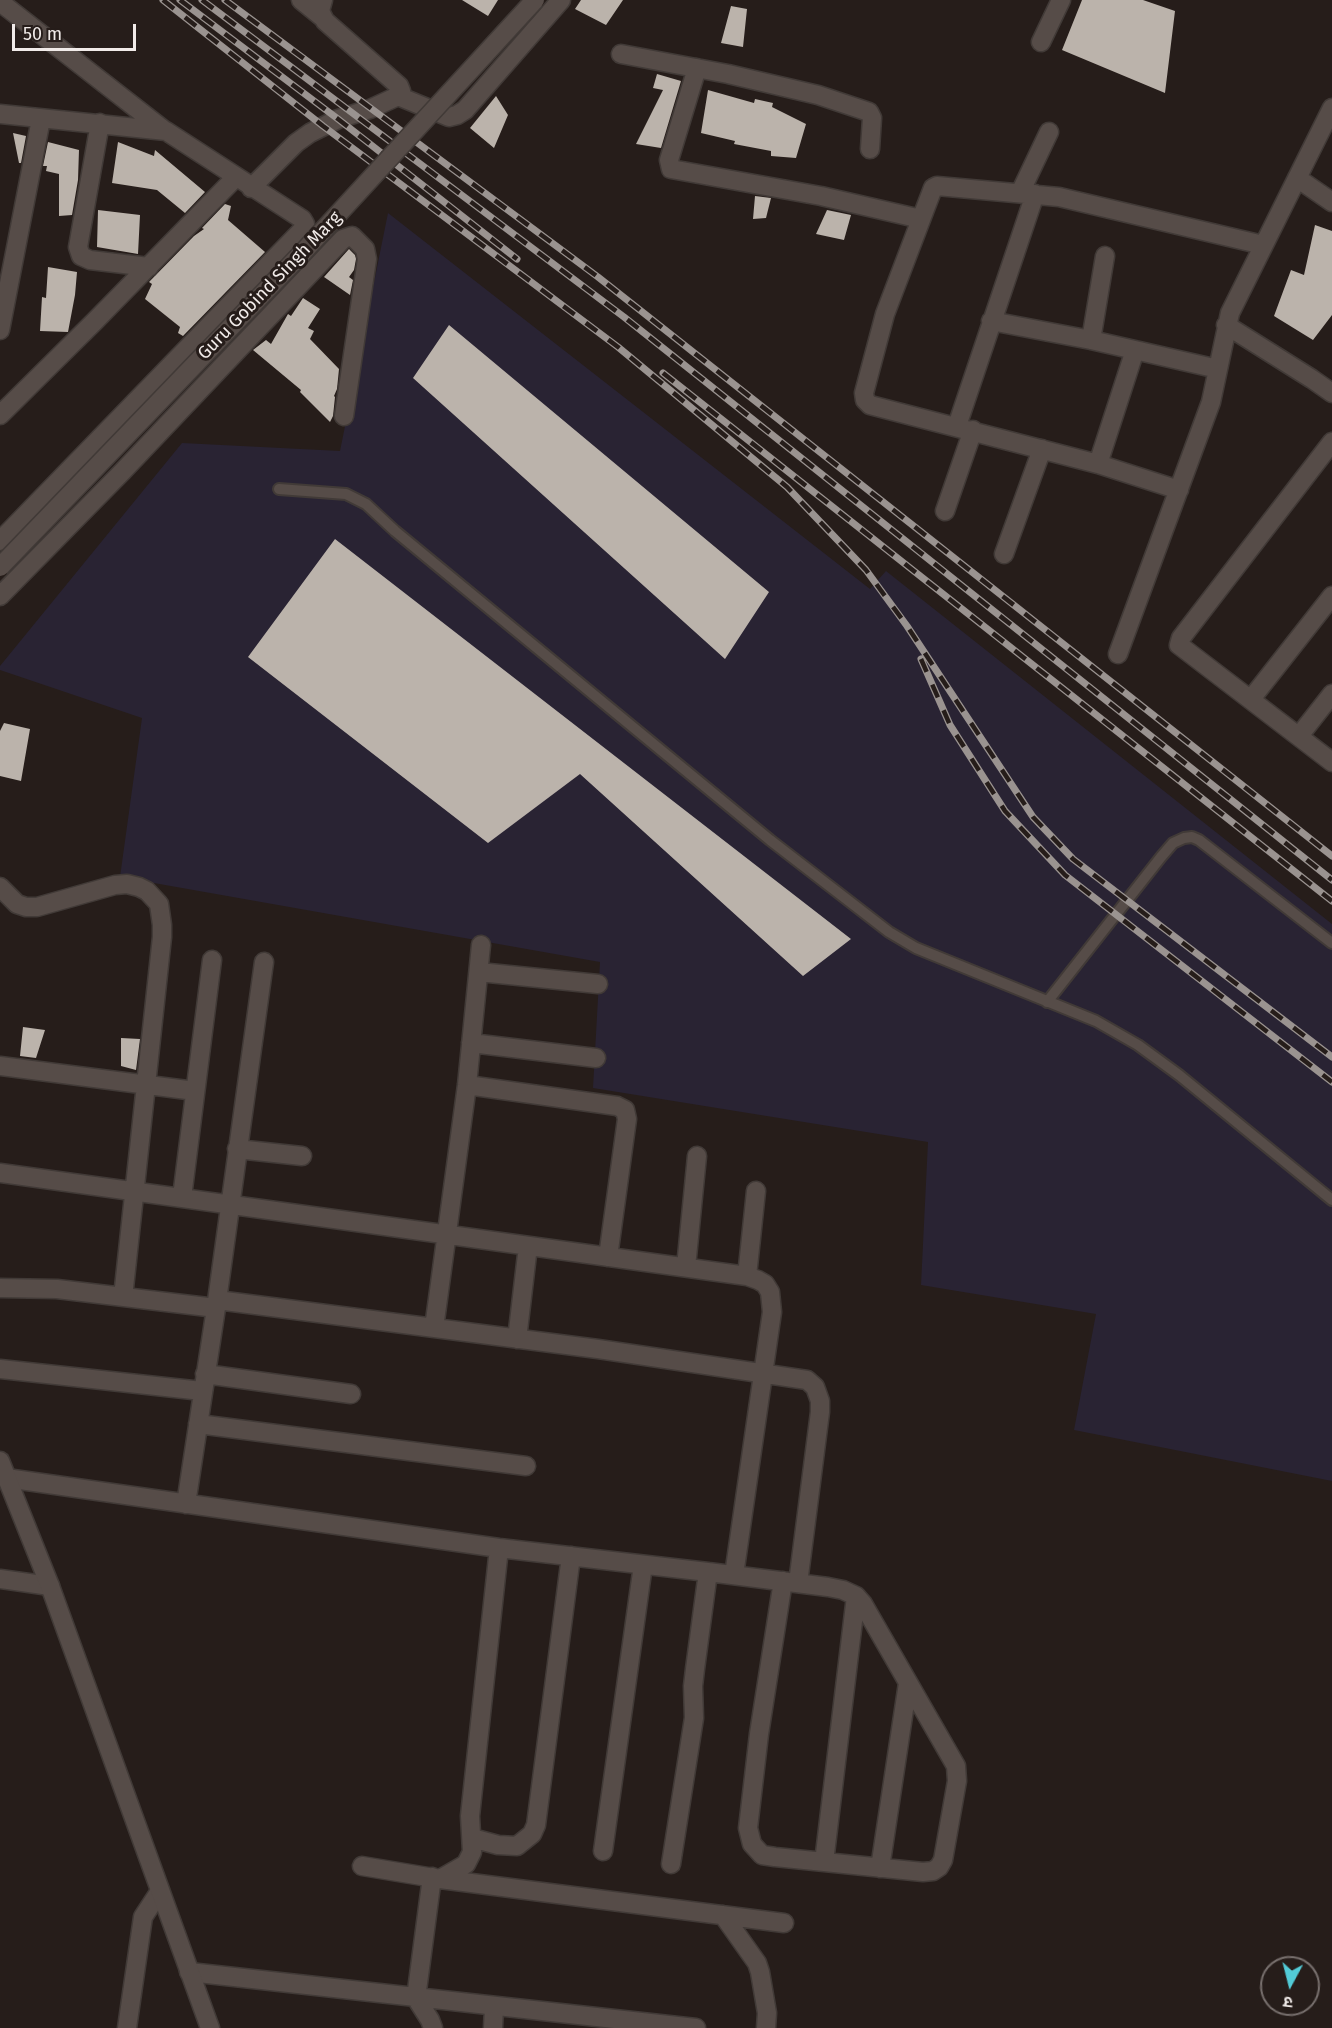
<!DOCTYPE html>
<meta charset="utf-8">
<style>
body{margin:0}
#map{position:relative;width:1332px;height:2028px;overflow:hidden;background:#261d1a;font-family:"Fira Sans","Noto Sans Devanagari",sans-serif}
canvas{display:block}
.north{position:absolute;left:1260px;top:1956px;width:60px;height:60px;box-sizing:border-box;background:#261d1a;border:2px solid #776f6d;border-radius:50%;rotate:187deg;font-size:16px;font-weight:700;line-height:24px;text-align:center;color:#f1ebe9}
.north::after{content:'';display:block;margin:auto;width:21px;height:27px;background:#52cbd7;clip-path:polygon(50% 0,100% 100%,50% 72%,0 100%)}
.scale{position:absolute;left:12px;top:24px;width:124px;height:27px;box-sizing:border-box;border:3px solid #f1ebe9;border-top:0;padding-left:8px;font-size:18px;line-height:21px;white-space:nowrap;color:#f1ebe9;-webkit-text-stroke:4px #261d1a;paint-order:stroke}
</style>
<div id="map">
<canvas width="1332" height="2028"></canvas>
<div class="north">उ</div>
<div class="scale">50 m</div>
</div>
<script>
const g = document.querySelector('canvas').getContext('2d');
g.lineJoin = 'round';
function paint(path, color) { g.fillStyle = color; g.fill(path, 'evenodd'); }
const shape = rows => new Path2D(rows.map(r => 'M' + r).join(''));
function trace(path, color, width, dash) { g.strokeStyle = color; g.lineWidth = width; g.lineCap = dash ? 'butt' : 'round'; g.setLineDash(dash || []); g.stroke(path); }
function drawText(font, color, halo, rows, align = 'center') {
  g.font = font + ' "Fira Sans",sans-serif'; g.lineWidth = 6; g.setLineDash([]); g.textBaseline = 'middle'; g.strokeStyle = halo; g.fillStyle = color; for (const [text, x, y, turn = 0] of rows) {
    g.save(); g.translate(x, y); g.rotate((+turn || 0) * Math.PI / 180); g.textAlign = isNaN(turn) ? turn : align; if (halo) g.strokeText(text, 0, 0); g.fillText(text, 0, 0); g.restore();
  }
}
paint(shape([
 [388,213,870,589,886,571,1332,924,1332,1481,1074,1430,1096,1314,921,1285,928,1142,593,1088,600,962,120,877,142,718,0,670,0,666,182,443,340,451]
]), '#292333');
paint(shape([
 [462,0,498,0,488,16],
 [581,0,623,0,606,25,575,9],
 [1082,0,1143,0,1175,11,1165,93,1062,50],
 [731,6,747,9,743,47,721,43],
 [657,74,681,81,661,148,636,144,663,90,653,88],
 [708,90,754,103,755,99,773,103,772,107,806,124,796,158,771,156,771,151,734,144,735,141,701,133],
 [496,96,508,115,494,148,470,128],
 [13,133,26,136,21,163,19,163],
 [48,142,79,150,78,180,72,215,59,216,59,174,46,171,47,166,43,166],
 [118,142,154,156,155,150,205,192,185,213,157,190,112,183],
 [755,196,771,198,766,218,753,219],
 [225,204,231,206,228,220,265,252,183,336,178,333,180,327,145,299,152,284,149,282,194,236,204,229,202,228],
 [98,210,140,215,138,254,97,247],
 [827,210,851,215,844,240,816,234],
 [1315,225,1332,231,1332,315,1313,340,1274,316,1291,270,1304,275],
 [349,249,355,255,356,259,354,270,349,277,353,280,350,295,324,277],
 [48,267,77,272,75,295,68,332,40,331,42,297,46,298],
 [303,298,320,309,308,328,314,331,310,339,339,369,337,389,334,396,335,397,333,416,330,422,300,392,301,390,253,350,266,340,271,344,288,314,291,316],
 [449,325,769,592,725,659,413,378],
 [335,539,851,939,803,976,580,774,488,843,248,657],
 [4,723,30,729,21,781,0,776,0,731],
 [23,1027,45,1030,36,1058,20,1056],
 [121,1038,140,1039,136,1070,121,1066]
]), '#bbb3ab');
const lane = shape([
 [279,489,346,494,366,504,395,531,770,840,889,932,916,948,1096,1021,1138,1045,1179,1075,1332,1200],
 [1047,1002,1161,857,1173,843,1184,838,1192,837,1199,840,1332,943]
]);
const street = shape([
 [301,0,322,17],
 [0,2,164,130],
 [1041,42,1061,0],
 [621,54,728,74,818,95,869,112,872,118,870,149],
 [697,68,669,160,671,169,821,196,921,219],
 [398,96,449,117,457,115,465,110,561,0],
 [0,114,166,131,302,219,305,224,304,228,0,541],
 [100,123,78,247,81,256,90,260,149,267],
 [1297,178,1332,202],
 [251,188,296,143,310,133,338,119,370,109,398,96,401,91,399,86,325,21,320,11,323,0],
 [1020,193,1049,132],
 [991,321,1091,340,1218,369],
 [1226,325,1312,379,1332,393],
 [0,330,41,119],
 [1091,340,1105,256],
 [0,415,95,321,235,178],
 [957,426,1035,194],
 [1332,442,1181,638,1179,645,1332,762],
 [1098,464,1135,350],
 [1179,490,1098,464,870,405,865,400,864,393,885,314,933,188,937,186,1059,197,1263,245],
 [945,511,973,430],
 [1004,554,1042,449],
 [0,596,123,471,343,239,352,236,365,249,367,259,344,416],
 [1118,654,1211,402,1230,313,1332,108],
 [1251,699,1332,596],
 [1299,736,1332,694],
 [0,887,17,904,26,907,37,907,115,885,127,884,139,887,147,891,159,904,162,925,162,937,123,1297],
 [479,972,598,984],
 [471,1043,596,1058],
 [0,1066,195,1091],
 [467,1085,617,1106,625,1110,627,1119,608,1257],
 [237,1149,302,1156],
 [0,1173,747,1276,758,1280,765,1284,770,1292,772,1312,734,1575],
 [182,1197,212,960],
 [686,1267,697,1156],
 [747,1276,756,1191],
 [0,1288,57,1289,216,1308],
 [217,1300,598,1349,807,1380,815,1387,820,1401,820,1412,798,1583],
 [434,1328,467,1085,481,945],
 [517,1339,528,1246],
 [0,1369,202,1391],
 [205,1374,351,1394],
 [198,1424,526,1466],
 [6,1478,499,1548,708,1572,828,1587,843,1590,856,1596,863,1604,956,1766,957,1781,943,1860,939,1867,933,1871,923,1872,775,1857,762,1855,752,1844,748,1828,759,1734,783,1581],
 [186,1504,216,1308,264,962],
 [0,1579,50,1586],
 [472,1838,498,1845,517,1846,532,1834,536,1825,571,1556],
 [603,1851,643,1565],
 [824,1862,856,1596],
 [671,1864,694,1718,693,1686,695,1669,708,1572],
 [362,1866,440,1879,784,1923],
 [880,1868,908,1683],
 [432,1877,416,1998,430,2020,433,2028],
 [440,1879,466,1864,472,1852,470,1816,499,1548],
 [723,1915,757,1963,760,1972,767,2013,766,2028],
 [189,1972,696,2028],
 [127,2028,143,1917,160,1891],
 [493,2028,494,2007]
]);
const secondary = shape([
 [0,1461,50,1586,210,2028]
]);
trace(lane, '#413a37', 14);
trace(street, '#413a37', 21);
trace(secondary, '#413a37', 21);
trace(lane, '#564c48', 10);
trace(street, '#564c48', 18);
trace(secondary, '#564c48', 18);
const rail = shape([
 [163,0,323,126,618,347,787,487,866,570,907,626,1033,817,1073,859,1332,1057],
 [180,0,338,119,517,259],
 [202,0,624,317,1332,880],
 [225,0,598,277,1332,856],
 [663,373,1332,901],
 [921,659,950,725,1005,811,1065,875,1332,1082]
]);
trace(rail, '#9a9390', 7);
trace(rail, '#261d1a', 4.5, [14]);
const secondaryBridge = shape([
 [0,567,304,251,535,0]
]);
trace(secondaryBridge, '#413a37', 21, []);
trace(secondaryBridge, '#564c48', 18);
drawText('18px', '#f1ebe9', '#261d1a', [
 ["Guru Gobind Singh Marg",270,286,-46]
]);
</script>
